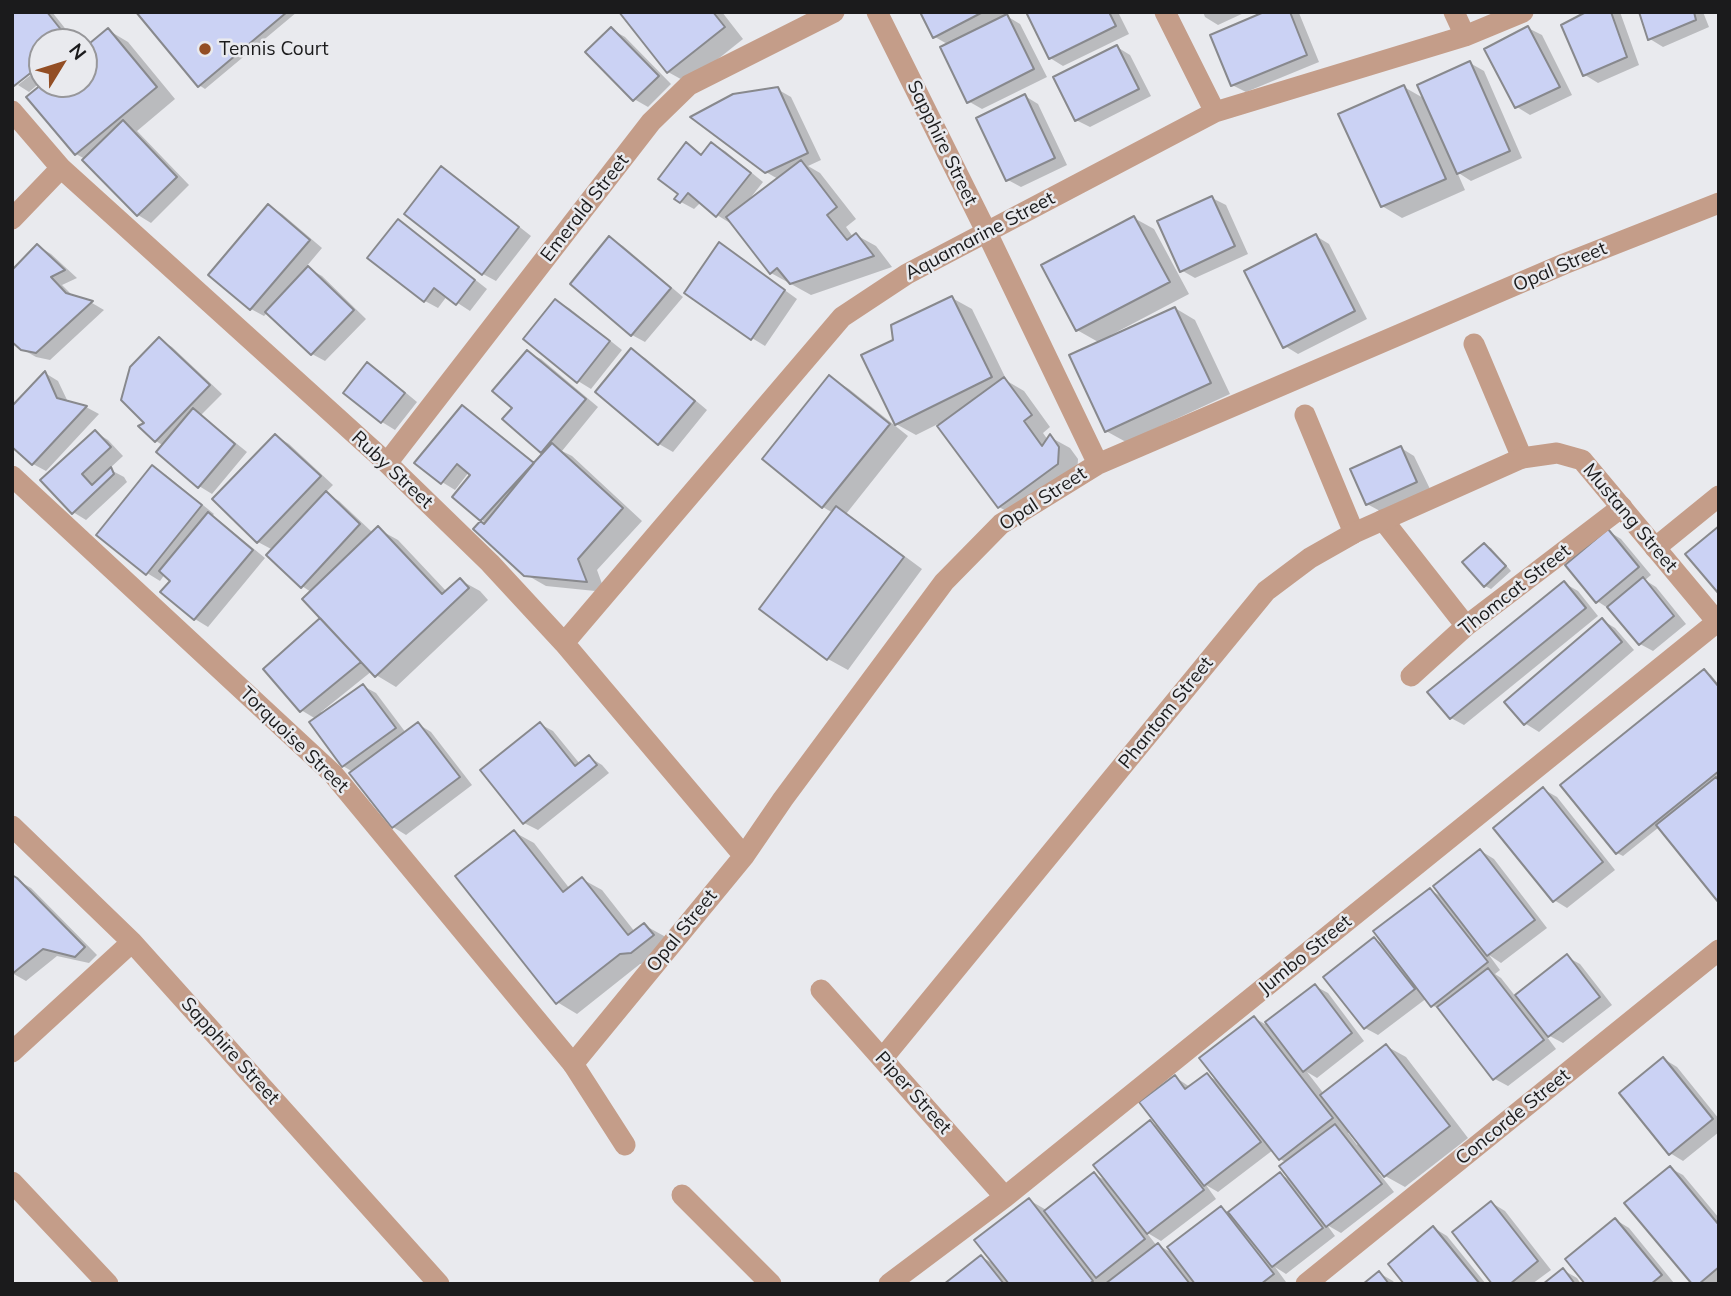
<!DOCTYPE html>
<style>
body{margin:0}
#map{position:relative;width:1731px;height:1296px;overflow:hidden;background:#e9eaee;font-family:Mulish,sans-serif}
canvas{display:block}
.frame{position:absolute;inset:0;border:14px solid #1b1b1c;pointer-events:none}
.north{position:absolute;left:28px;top:28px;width:70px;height:70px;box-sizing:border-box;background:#e9eaee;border:2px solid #97979a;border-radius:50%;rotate:52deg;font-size:19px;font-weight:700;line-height:28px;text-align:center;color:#1b1b1c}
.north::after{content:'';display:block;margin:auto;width:24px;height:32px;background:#934e24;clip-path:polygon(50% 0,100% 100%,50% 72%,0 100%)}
</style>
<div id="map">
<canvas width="1731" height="1296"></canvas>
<div class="frame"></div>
<div class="north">N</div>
</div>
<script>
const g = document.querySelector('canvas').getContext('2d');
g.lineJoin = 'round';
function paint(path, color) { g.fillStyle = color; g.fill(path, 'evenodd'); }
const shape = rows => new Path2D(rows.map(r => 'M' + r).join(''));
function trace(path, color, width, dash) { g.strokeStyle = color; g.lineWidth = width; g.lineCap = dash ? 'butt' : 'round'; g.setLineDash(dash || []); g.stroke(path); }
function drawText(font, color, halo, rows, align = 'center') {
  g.font = font + ' Mulish,sans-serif'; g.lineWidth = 5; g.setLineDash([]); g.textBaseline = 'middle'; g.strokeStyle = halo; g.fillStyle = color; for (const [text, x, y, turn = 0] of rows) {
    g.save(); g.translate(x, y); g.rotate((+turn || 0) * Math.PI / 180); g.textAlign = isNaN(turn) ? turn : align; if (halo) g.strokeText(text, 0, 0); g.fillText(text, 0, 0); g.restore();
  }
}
paint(shape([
 [12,12,52,12,72,37,66,42,42,42,42,61,17,81,17,85,16,84],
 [139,12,297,12,205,89,199,85],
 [621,12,722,12,743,39,688,83,668,72],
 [922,12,1010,12,1005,15,1020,24,1047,77,982,109,968,101,949,45,935,37],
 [1028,12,1118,12,1129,34,1063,66,1050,58],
 [1203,12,1246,12,1218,25,1205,17],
 [1269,12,1299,13,1319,62,1246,92,1232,85],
 [1590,12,1620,12,1639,65,1598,83,1585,75],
 [1641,12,1703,12,1709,27,1663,47,1650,39],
 [1528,28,1542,35,1572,95,1530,115,1517,107],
 [611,29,625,37,671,84,648,107,634,99],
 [108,30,128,42,175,99,137,131,189,185,151,223,138,215,85,159,76,154,44,84,84,84,84,51],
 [1117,47,1130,55,1151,96,1090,127,1076,120],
 [1470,63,1484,71,1522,158,1471,181,1457,172,1465,190,1402,218,1382,206,1404,87,1425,99],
 [42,66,42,81,29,92,18,85],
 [777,89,791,97,821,160,808,166,820,173,856,219,846,227,853,237,856,235,876,246,892,267,811,295,771,273,731,221,730,223,717,215,701,202,694,209,681,202,680,194,686,145,703,155,712,144,725,151,763,182,748,201,778,179,766,172],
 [1025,96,1038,104,1067,165,1021,187,1008,180],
 [442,169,455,176,531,236,496,281,483,274],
 [1212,198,1226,205,1248,254,1195,278,1181,270],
 [269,206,282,214,322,248,306,267,322,276,366,319,325,361,312,354,268,312,264,316,251,309],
 [1134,218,1154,229,1189,294,1111,335,1112,337,1175,308,1195,320,1230,394,1126,442,1106,431,1100,343,1077,330,1044,266],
 [398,222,411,229,487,289,470,311,447,296,438,308,425,301],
 [1316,236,1329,244,1367,319,1298,354,1285,346],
 [610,238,623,246,683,297,645,342,632,335,572,284],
 [38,246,51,254,77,278,62,285,74,297,92,303,104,310,50,360,36,357,22,349],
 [732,252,797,299,765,346,752,338],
 [952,298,972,309,1007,381,1024,391,1050,427,1043,433,1048,440,1050,437,1070,448,1078,459,1077,475,1019,518,999,507,938,424,916,435,896,424,895,341],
 [556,301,569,308,622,350,591,389,578,381],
 [159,339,172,347,222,394,201,415,247,452,212,494,199,486,164,446,156,441,141,426,147,424],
 [632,351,645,358,707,410,673,452,659,444,598,392],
 [527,352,541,359,598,407,562,451,572,456,642,521,597,570,605,592,546,586,525,574,483,521,473,475,469,472,455,490,442,482,462,407,475,415,535,463,545,453,542,451,515,408],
 [368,364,381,372,417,402,395,430,382,422,345,392],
 [45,373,58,381,68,402,86,407,99,414,46,471,33,464],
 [830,377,849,389,908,436,846,514,856,520,922,569,848,670,828,659,833,513,823,507],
 [95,432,108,440,123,456,109,469,124,477,127,482,86,520,73,512,43,480],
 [276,436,289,444,333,485,325,493,339,501,373,533,378,529,398,540,447,592,460,580,480,591,488,600,396,687,376,675,372,671,321,712,323,715,363,686,376,693,406,733,418,724,431,732,472,785,406,835,393,827,353,772,343,766,316,719,301,710,322,618,311,592,302,586,273,550,258,542,215,499],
 [1401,448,1414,456,1430,489,1380,511,1367,504],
 [152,468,166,475,214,514,212,516,221,522,265,558,208,627,195,619,163,592,172,581,165,574,160,581,147,573],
 [1608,531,1621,539,1651,575,1645,580,1656,587,1686,624,1653,651,1640,644,1611,610,1597,601],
 [1485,545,1491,548,1511,571,1491,589,1485,586],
 [1564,583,1578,591,1598,616,1464,725,1451,718],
 [1602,620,1615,628,1634,650,1539,732,1526,724,1507,702],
 [1705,671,1711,675,1719,685,1719,779,1623,856,1617,853],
 [540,724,553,731,580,764,589,757,602,765,609,773,538,830,524,823],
 [1543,789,1557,797,1615,870,1567,908,1554,900],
 [514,832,534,843,570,889,582,879,602,890,635,932,644,925,664,936,673,947,652,963,640,964,577,1014,557,1002],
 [1481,851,1494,859,1547,928,1501,963,1489,955,1500,970,1495,974,1501,978,1516,997,1567,957,1580,964,1612,1005,1563,1043,1544,1033,1556,1049,1508,1086,1495,1079,1443,1011,1432,1005,1427,998,1378,1035,1365,1028,1374,939,1387,946,1430,890,1444,898],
 [12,877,31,888,97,955,89,963,57,956,26,981,12,973],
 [1315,986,1328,993,1364,1041,1317,1078,1307,1072,1324,1094,1386,1046,1406,1057,1468,1138,1405,1187,1378,1172,1394,1192,1341,1233,1327,1225,1335,1236,1286,1274,1275,1267,1286,1282,1284,1284,947,1284,982,1257,997,1266,1029,1200,1048,1211,1094,1174,1108,1182,1150,1122,1163,1129,1175,1077,1190,1087,1207,1075,1221,1083,1254,1018,1265,1024],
 [1351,1131,1360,1142,1357,1145,1348,1133],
 [1273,1150,1280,1159,1287,1163,1294,1182,1280,1174,1230,1213,1221,1208,1174,1254,1158,1245,1157,1246,1146,1232,1161,1241,1216,1199,1206,1185,1218,1192],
 [1664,1059,1677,1067,1719,1119,1719,1132,1683,1161,1670,1153],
 [1670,1168,1683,1175,1719,1218,1719,1284,1694,1284],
 [1492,1203,1505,1211,1551,1270,1532,1284,1494,1284],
 [1616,1220,1629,1228,1674,1283,1587,1284],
 [1434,1228,1447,1236,1486,1284,1406,1284],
 [1563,1270,1577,1278,1581,1284,1546,1284],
 [1379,1273,1393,1281,1395,1284,1366,1284]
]), '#0003');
const building = shape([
 [12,12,47,12,70,41,42,42,42,64,14,86,12,83,12,12],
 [136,12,287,12,198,87,136,12],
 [619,12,713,12,725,27,667,73,619,12],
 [920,12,983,12,933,38,920,12],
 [1026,12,1109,12,1116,26,1049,59,1026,12],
 [1264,12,1290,12,1307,55,1231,86,1210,35,1264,12],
 [1586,12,1611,12,1627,57,1583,76,1561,25,1586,12],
 [1639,12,1694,12,1696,20,1648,40,1639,12],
 [1007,14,1034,69,967,103,940,47,1007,14],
 [1528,26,1560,87,1515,108,1484,49,1528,26],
 [611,27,659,76,633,101,585,52,611,27],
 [108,28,157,87,75,155,26,97,42,84,84,84,84,48,108,28],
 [1117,45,1139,89,1075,121,1053,77,1117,45],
 [1470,61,1510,151,1457,174,1417,85,1470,61],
 [1404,85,1446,179,1381,207,1338,114,1404,85],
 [778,87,808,153,765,173,690,117,733,94,778,87],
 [1025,94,1055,158,1006,181,976,118,1025,94],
 [123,120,177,177,137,216,82,160,123,120],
 [686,142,701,155,711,142,751,173,716,217,688,193,680,203,674,199,678,194,658,179,686,142],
 [801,160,837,207,827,215,847,240,856,233,874,256,790,284,777,268,770,274,726,217,801,160],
 [441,166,519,227,482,275,404,214,441,166],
 [1212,196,1235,246,1180,272,1157,221,1212,196],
 [268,204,310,240,250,310,208,275,268,204],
 [1134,216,1170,282,1076,331,1041,265,1134,216],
 [398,219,475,280,456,305,434,288,424,302,367,258,398,219],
 [1316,234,1355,311,1283,348,1244,271,1316,234],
 [609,236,671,288,631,336,570,284,609,236],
 [719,242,785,290,751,340,684,293,719,242],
 [37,244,65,270,51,277,66,293,93,301,36,353,21,350,12,342,12,270,37,244],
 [308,266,354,310,311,355,265,312,308,266],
 [952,296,992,377,895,425,861,355,893,340,891,325,952,296],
 [555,299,610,341,577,383,523,339,555,299],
 [1175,307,1211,383,1105,432,1069,355,1175,307],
 [159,337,210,385,155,442,138,426,144,423,121,400,130,367,159,337],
 [631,348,695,401,658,445,595,392,631,348],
 [527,350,586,399,541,453,502,419,512,408,492,391,527,350],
 [367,362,405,393,381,423,343,393,367,362],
 [45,371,57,398,87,406,32,465,12,447,12,406,45,371],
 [829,375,890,424,822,508,762,459,829,375],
 [1004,377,1032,415,1024,421,1042,446,1050,434,1059,447,1058,464,998,508,937,426,1004,377],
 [462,405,534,463,484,524,452,497,470,475,457,464,441,484,414,463,462,405],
 [193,408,235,444,198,488,156,452,193,408],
 [95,430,111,447,82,474,92,485,111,467,114,474,72,514,40,480,95,430],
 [275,434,321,476,257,543,212,499,275,434],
 [552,443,623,508,578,559,587,582,524,576,473,529,552,443],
 [1401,446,1417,482,1366,505,1350,469,1401,446],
 [152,465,202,505,146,575,96,535,152,465],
 [326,491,360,524,301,588,266,555,326,491],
 [836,506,904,557,827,660,759,609,836,506],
 [208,512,253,550,194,620,160,592,170,581,159,571,208,512],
 [378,526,442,594,460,578,469,588,375,677,302,599,378,526],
 [1719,526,1719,594,1685,554,1719,526],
 [1608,529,1639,567,1596,603,1565,565,1608,529],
 [1484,543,1506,566,1484,587,1462,562,1484,543],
 [1643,577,1674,616,1639,645,1607,607,1643,577],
 [1564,581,1586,608,1450,719,1427,692,1564,581],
 [320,618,361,662,300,712,263,669,320,618],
 [1602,618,1622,642,1524,725,1504,702,1602,618],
 [1704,669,1719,687,1719,771,1616,854,1560,785,1704,669],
 [363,684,396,728,342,767,309,722,363,684],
 [418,722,460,777,392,828,349,773,418,722],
 [540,722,575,766,589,755,597,765,523,824,480,770,540,722],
 [1716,777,1719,781,1719,903,1656,825,1716,777],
 [1543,787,1603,862,1553,902,1493,828,1543,787],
 [514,830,563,892,582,877,628,935,644,923,654,935,631,953,620,954,556,1004,455,876,514,830],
 [1480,849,1535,920,1487,956,1433,886,1480,849],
 [12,875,17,878,85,947,75,957,43,949,12,974,12,875],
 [1430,888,1488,962,1431,1007,1373,931,1430,888],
 [1374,937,1415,989,1364,1029,1323,977,1374,937],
 [1567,954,1600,997,1548,1037,1515,995,1567,954],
 [1488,968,1544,1040,1493,1080,1437,1007,1488,968],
 [1315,984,1352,1033,1303,1072,1265,1022,1315,984],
 [1254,1016,1333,1118,1279,1160,1199,1058,1254,1016],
 [1386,1044,1450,1126,1384,1177,1320,1095,1386,1044],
 [1663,1057,1713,1119,1669,1155,1619,1093,1663,1057],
 [1207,1073,1261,1142,1204,1186,1139,1102,1175,1075,1185,1089,1207,1073],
 [1150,1120,1204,1190,1147,1234,1093,1165,1150,1120],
 [1335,1124,1382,1184,1326,1227,1279,1166,1335,1124],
 [1670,1166,1719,1225,1719,1267,1699,1284,1692,1284,1624,1203,1670,1166],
 [1094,1172,1145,1239,1096,1278,1044,1211,1094,1172],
 [1280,1172,1323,1228,1272,1267,1228,1212,1280,1172],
 [1029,1198,1093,1281,1089,1284,1009,1284,974,1240,1029,1198],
 [1491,1201,1538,1261,1510,1284,1492,1284,1452,1232,1491,1201],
 [1221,1206,1274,1274,1261,1284,1195,1284,1167,1247,1221,1206],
 [1615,1218,1662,1275,1651,1284,1585,1284,1565,1259,1615,1218],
 [1433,1226,1480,1284,1404,1284,1388,1264,1433,1226],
 [1158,1243,1190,1284,1105,1284,1158,1243],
 [981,1255,1004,1284,944,1284,981,1255],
 [1563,1268,1575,1284,1543,1284,1563,1268],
 [1379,1271,1389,1284,1363,1284,1379,1271]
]);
paint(building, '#cbd2f4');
trace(building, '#88898d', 2);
trace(shape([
 [1474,344,1522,458],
 [1305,415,1354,533],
 [1383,520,1466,626],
 [1655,548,1719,496],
 [1411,676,1466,626,1622,507],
 [573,1064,625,1145]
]), '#c49d89', 21);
trace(shape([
 [877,12,987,233,1098,464],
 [1165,12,1215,112],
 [1454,12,1465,36],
 [12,111,61,168,387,463,490,563,564,643,744,856],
 [12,219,61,168],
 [387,463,651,122,689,85,834,12],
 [12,476,333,774,573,1064,744,856,783,799,944,582,1001,524,1098,464,1564,264,1719,203],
 [564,643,842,317,907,274,1215,112,1465,36,1523,12],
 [12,826,132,942,439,1284],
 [821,990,1005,1197],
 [12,1052,132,942],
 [882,1059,1266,591,1310,558,1354,533,1522,458,1557,453,1582,460,1719,624],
 [12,1182,108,1284],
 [682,1195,771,1284],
 [889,1284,1005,1197,1717,622],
 [1306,1284,1719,950]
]), '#c49d89', 21);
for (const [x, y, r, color] of [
 [205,49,7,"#934e24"]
]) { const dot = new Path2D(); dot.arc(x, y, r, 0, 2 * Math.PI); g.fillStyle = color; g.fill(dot); trace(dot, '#e9eaee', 2.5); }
drawText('19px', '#1b1b1c', '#e9eaee', [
 ["Tennis Court",219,49]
], 'left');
drawText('19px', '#1b1b1c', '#e9eaee', [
 ["Sapphire Street",942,143,64],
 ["Emerald Street",585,208,-52],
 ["Aquamarine Street",980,236,-28],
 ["Opal Street",1560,267,-23],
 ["Ruby Street",392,470,43],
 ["Opal Street",1043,499,-33],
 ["Mustang Street",1630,518,50],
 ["Thomcat Street",1515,590,-38],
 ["Phantom Street",1166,713,-51],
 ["Torquoise Street",294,740,44],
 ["Opal Street",682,931,-51],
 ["Jumbo Street",1305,955,-39],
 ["Sapphire Street",230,1051,48],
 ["Piper Street",913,1093,48],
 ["Concorde Street",1513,1117,-39]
]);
</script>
